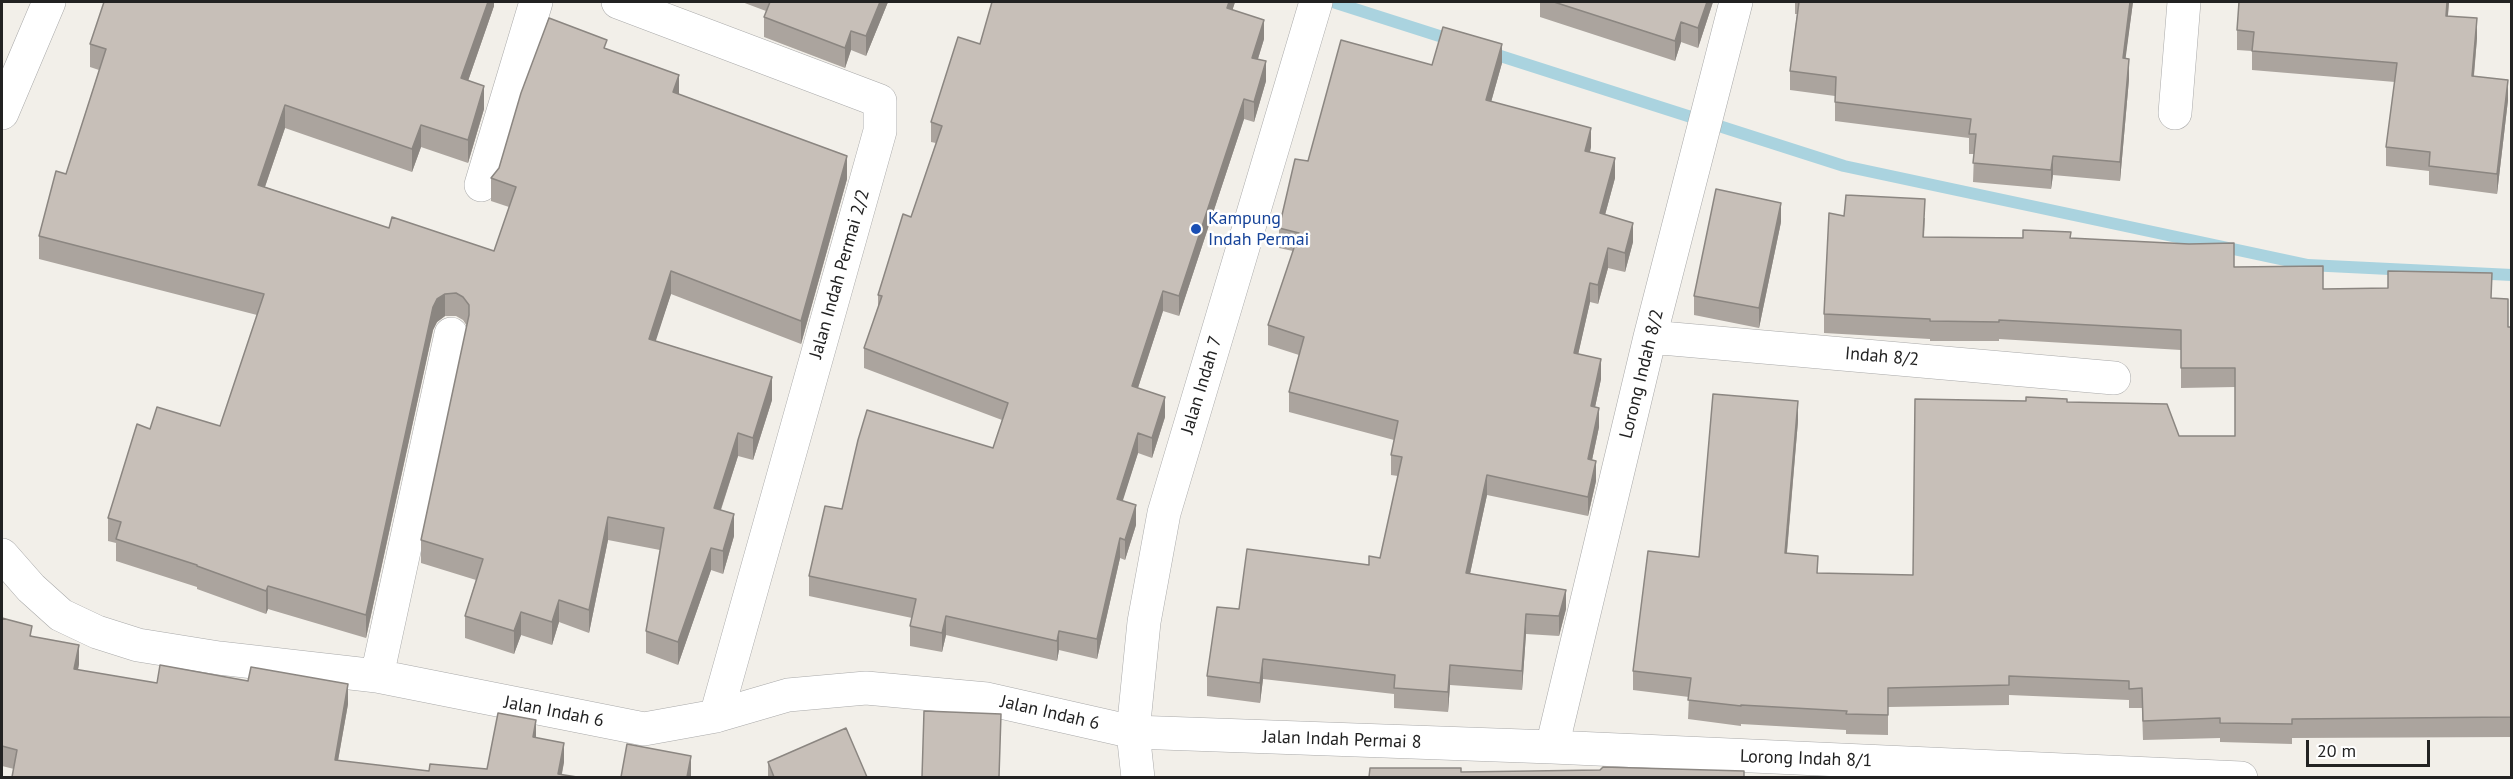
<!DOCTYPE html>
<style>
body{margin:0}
#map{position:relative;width:2513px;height:779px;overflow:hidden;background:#f2efe9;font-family:"PT Sans",sans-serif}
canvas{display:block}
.frame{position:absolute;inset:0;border:3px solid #222;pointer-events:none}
.scale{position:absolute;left:2306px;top:740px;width:124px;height:27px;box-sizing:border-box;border:3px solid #222;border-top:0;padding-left:8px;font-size:18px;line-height:21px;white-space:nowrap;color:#222;-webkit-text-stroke:4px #fff;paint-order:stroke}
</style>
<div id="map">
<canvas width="2513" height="779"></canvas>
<div class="frame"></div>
<div class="scale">20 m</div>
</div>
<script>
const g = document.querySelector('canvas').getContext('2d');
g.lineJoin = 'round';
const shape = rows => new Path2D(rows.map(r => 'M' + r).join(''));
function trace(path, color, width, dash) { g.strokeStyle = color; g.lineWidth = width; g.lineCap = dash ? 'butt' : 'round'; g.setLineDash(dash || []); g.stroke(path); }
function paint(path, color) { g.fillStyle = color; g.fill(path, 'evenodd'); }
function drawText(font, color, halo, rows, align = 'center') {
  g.font = font + ' "PT Sans",sans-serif'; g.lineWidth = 5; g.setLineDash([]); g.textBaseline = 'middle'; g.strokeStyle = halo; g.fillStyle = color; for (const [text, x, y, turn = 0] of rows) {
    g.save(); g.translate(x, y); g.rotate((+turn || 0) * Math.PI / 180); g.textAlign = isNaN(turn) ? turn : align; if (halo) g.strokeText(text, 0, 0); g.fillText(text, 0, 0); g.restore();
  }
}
trace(shape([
 [1333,2,1455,41],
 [1488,52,1844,166,2308,265,2512,275]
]), '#aad3df', 12);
const minor = shape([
 [618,2,880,101,880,131,716,716],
 [2,113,49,2],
 [2175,113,2184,2],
 [481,185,536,2],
 [1650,337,2114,378],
 [2,555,31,588,61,615,97,632,138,645,219,658,377,676,644,729,716,716,788,695,866,688,987,699,1133,732,1552,747,2241,778],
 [377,676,451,334],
 [1552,747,1650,337,1736,2]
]);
const tertiary = shape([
 [1138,778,1133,732,1144,622,1164,513,1316,2]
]);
trace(minor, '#a9a9a9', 34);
trace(tertiary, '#a9a9a9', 34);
trace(minor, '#fff', 33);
trace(tertiary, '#fff', 33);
paint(shape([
 [494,2,494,6,468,81,484,109,468,163,421,147,412,172,285,128,265,187,389,228,494,251,509,207,491,201,491,178,607,49,679,95,847,179,801,344,671,294,655,341,772,400,753,460,738,456,721,510,734,536,723,574,711,570,678,665,646,653,646,631,660,550,608,540,589,633,559,622,552,645,521,635,514,654,465,638,465,616,476,580,421,563,421,540,467,326,463,320,456,316,445,316,437,322,433,330,366,638,268,609,266,614,197,589,197,587,116,561,116,543,108,541,108,518,150,429,220,426,257,315,39,259,39,236,66,174,99,70,90,67,90,44],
 [742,2,888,2,866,56,851,50,845,68,764,37,764,17,766,11],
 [992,2,1235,2,1232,10,1264,39,1258,59,1266,81,1254,122,1244,119,1179,316,1163,311,1138,388,1165,417,1152,458,1138,453,1122,501,1136,525,1125,560,1120,558,1097,659,1059,650,1057,661,946,635,942,652,910,646,910,626,912,618,809,596,809,576,842,509,993,448,1002,420,864,368,864,348,878,308,878,295,911,217,936,143,931,142,931,122,980,44],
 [1540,2,1713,2,1698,48,1681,42,1675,61,1540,17],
 [1795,2,2133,2,2125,59,2129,79,2120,181,2053,175,2051,189,1973,182,1974,154,1969,154,1969,138,1835,121,1835,96,1790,90,1790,71,1797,14,1795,14],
 [2239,2,2449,2,2448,16,2477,38,2474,76,2508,100,2497,194,2429,185,2429,171,2386,166,2386,147,2395,82,2252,70,2252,51,2237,50,2237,30],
 [1502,63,1491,102,1591,147,1590,152,1615,178,1605,215,1633,242,1625,272,1608,268,1598,304,1590,302,1578,354,1601,379,1595,407,1599,427,1592,460,1596,481,1588,516,1487,495,1470,574,1566,609,1559,636,1526,634,1522,690,1450,685,1448,712,1394,708,1394,694,1263,679,1260,703,1207,696,1207,676,1239,609,1369,565,1380,558,1398,476,1391,475,1391,455,1394,440,1289,412,1289,392,1299,355,1268,345,1268,325,1293,251,1279,248,1279,228,1308,161,1432,65],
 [1844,216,1925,218,1924,237,2071,238,2234,267,2323,289,2492,298,2508,327,2511,327,2511,737,2292,738,2292,744,2220,742,2220,738,2143,740,2142,708,2129,708,2129,700,2009,695,2009,705,1888,707,1888,735,1846,734,1846,730,1741,724,1741,726,1688,719,1689,697,1633,690,1633,671,1699,557,1798,421,1787,553,1818,573,1913,575,2067,402,2179,436,2235,436,2235,387,2181,388,2181,350,1999,339,1999,341,1930,341,1930,339,1824,333,1824,314],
 [1781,222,1759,328,1694,315,1694,296],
 [2,618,79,664,78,670,157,683,348,704,338,761,429,771,487,769,536,738,564,762,562,774,14,769,2,766],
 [768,762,867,777,768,777]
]), '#aba49e');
paint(shape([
 [488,2,494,2,494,6,461,101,461,78],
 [880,2,888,2,866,56,866,36],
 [1229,2,1235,2,1227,28,1227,8],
 [1707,2,1713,2,1698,48,1698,28],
 [2130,2,2133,2,2123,78,2123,58],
 [2447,2,2449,2,2446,35,2446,16],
 [2477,18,2477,38,2472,95,2472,76],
 [1264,20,1264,39,1252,78,1252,58],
 [1681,22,1681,42,1675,61,1675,41],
 [851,31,851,50,845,68,845,48],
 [1502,44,1502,63,1486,120,1486,100],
 [2129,59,2129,79,2120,181,2120,162],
 [1266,61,1266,81,1254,122,1254,102],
 [679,75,679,98,673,92],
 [2508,80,2508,100,2497,194,2497,174],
 [484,86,484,109,468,163,468,140],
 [1244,99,1244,119,1179,316,1179,296],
 [285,105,285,128,258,207,258,185],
 [421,125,421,147,412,172,412,149],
 [1591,128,1591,147,1585,171,1585,151],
 [847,156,847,179,801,344,801,321],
 [2053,156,2053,175,2051,189,2051,170],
 [1615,158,1615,178,1600,233,1600,213],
 [1781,203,1781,222,1759,328,1759,308],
 [1633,223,1633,242,1625,272,1625,253],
 [1608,248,1608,268,1598,304,1598,285],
 [671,271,671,294,649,362,649,339],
 [1590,283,1590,302,1574,373,1574,353],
 [1163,291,1163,311,1132,406,1132,386],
 [445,294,445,316,437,322,433,330,366,638,366,615,433,307,437,299],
 [1601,359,1601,379,1591,426,1591,406],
 [772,377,772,400,753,460,753,438],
 [1165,397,1165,417,1152,458,1152,438],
 [1798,401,1798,421,1785,573,1785,553],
 [1599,408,1599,427,1588,479,1588,459],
 [738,433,738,456,714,530,714,508],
 [1138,433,1138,453,1117,519,1117,499],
 [1596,461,1596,481,1588,516,1588,497],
 [1487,475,1487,495,1466,592,1466,573],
 [1136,505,1136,525,1125,560,1125,540],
 [734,514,734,536,723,574,723,551],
 [608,517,608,540,589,633,589,610],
 [1120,538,1120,558,1097,659,1097,639],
 [711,548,711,570,678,665,678,642],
 [268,586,268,609,266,614,266,591],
 [1566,590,1566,609,1559,636,1559,616],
 [559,600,559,622,552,645,552,622],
 [521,612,521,635,514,654,514,631],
 [1526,614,1526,634,1522,690,1522,671],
 [946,616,946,635,942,652,942,633],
 [1059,631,1059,650,1057,661,1057,641],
 [79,645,79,664,74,689,74,669],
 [1263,659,1263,679,1260,703,1260,683],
 [1450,665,1450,685,1448,712,1448,692],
 [348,684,348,704,335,777,335,760],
 [536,720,536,740,533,737],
 [564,743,564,762,561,777,558,774],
 [691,756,691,777,687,777]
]), '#8b8681');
const building = shape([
 [104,2,488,2,461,78,484,86,468,140,421,125,412,149,285,105,258,185,389,228,392,217,494,251,516,187,491,178,499,168,521,93,549,18,607,40,604,48,679,75,673,92,847,156,801,321,671,271,649,339,772,377,753,438,738,433,714,508,734,514,723,551,711,548,678,642,646,631,664,528,608,517,589,610,559,600,552,622,521,612,514,631,465,616,483,559,421,540,469,315,469,305,463,297,456,293,445,294,437,299,433,307,366,615,268,586,266,591,197,566,197,565,116,539,121,522,108,518,137,424,150,429,157,407,220,426,264,294,39,236,56,171,66,174,106,49,90,44,104,2],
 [770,2,880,2,866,36,851,31,845,48,764,17,770,2],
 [992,2,1229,2,1227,8,1264,20,1252,58,1266,61,1254,102,1244,99,1179,296,1163,291,1132,386,1165,397,1152,438,1138,433,1117,499,1136,505,1125,540,1120,538,1097,639,1059,631,1057,641,946,616,942,633,910,626,916,599,809,576,825,506,842,509,858,440,867,410,993,448,1008,403,864,348,882,296,878,295,903,214,911,217,942,126,931,122,958,37,980,44,992,2],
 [1554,2,1707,2,1698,28,1681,22,1675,41,1554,2],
 [1799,2,2130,2,2123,58,2129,59,2120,162,2053,156,2051,170,1973,163,1976,134,1969,134,1971,119,1835,102,1836,77,1790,71,1799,2],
 [2239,2,2447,2,2446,16,2477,18,2472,76,2508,80,2497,174,2429,166,2430,152,2386,147,2397,63,2252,51,2254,32,2237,30,2239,2],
 [1443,27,1502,44,1486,100,1591,128,1585,151,1615,158,1600,213,1633,223,1625,253,1608,248,1598,285,1590,283,1574,353,1601,359,1591,406,1599,408,1588,459,1596,461,1588,497,1487,475,1466,573,1566,590,1559,616,1526,614,1522,671,1450,665,1448,692,1394,688,1395,675,1263,659,1260,683,1207,676,1217,607,1239,609,1247,549,1369,565,1369,556,1380,558,1402,457,1391,455,1398,421,1289,392,1304,337,1268,325,1299,233,1279,228,1295,159,1308,161,1341,40,1432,65,1443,27],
 [1716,189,1781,203,1759,308,1694,296,1716,189],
 [1846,195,1925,199,1923,237,2023,238,2023,230,2071,232,2070,238,2189,244,2234,243,2234,267,2323,266,2323,289,2388,288,2388,271,2492,273,2491,298,2508,299,2508,327,2511,327,2511,717,2292,719,2292,724,2220,723,2220,718,2143,721,2142,688,2129,689,2129,681,2009,676,2009,685,1888,688,1888,715,1846,714,1847,711,1741,705,1741,706,1688,700,1691,678,1633,671,1648,551,1699,557,1713,394,1798,401,1785,553,1818,556,1817,573,1913,575,1915,399,2026,401,2026,397,2067,399,2067,402,2167,404,2179,436,2235,436,2235,368,2181,368,2181,330,1999,320,1999,322,1930,321,1930,319,1824,314,1829,213,1844,216,1846,195],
 [2,618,32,626,30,636,79,645,74,669,157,683,160,665,248,681,251,667,348,684,335,760,429,771,430,764,487,769,498,713,536,720,533,737,564,743,558,774,577,777,12,777,17,750,2,746,2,618],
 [924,711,1001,714,999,777,922,777,924,711],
 [846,728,867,777,774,777,768,762,846,728],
 [627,744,691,756,687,777,621,777,627,744],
 [1603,767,1744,771,1744,777,1369,777,1370,768,1461,768,1461,772,1600,770,1603,767]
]);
paint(building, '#c7bfb8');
trace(building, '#8b8681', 1.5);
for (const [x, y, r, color] of [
 [1196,229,6,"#1a4fb4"]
]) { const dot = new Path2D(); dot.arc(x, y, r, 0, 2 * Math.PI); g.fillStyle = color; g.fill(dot); trace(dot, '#fff', 2); }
drawText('18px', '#164399', '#fff', [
 ["Kampung",1208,219],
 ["Indah Permai",1208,240]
], 'left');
drawText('18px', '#222', '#fff', [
 ["Jalan Indah Permai 2/2",840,274,-74],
 ["Indah 8/2",1882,357,5],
 ["Lorong Indah 8/2",1642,374,-76],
 ["Jalan Indah 7",1202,385,-73],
 ["Jalan Indah 6",554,712,11],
 ["Jalan Indah 6",1050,713,13],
 ["Jalan Indah Permai 8",1342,740,2],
 ["Lorong Indah 8/1",1806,759,2]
]);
</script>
